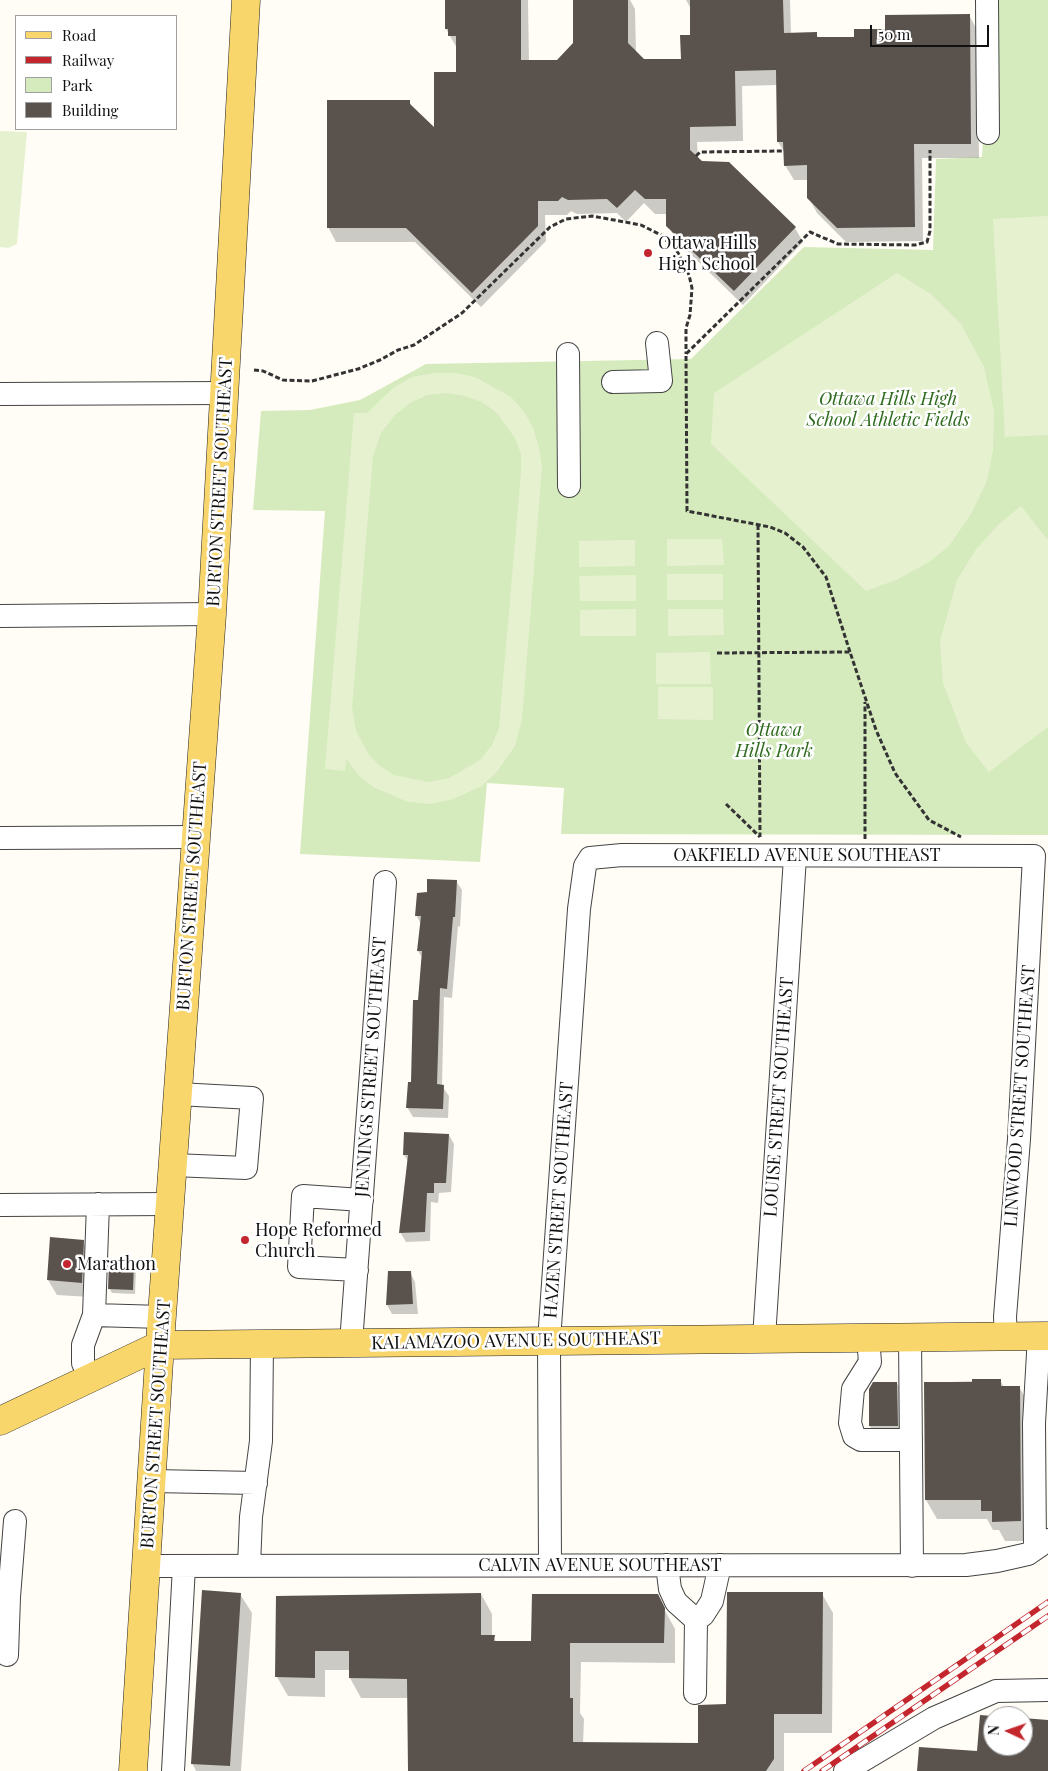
<!DOCTYPE html>
<style>
body{margin:0}
#map{position:relative;width:1048px;height:1771px;overflow:hidden;background:#fffdf5;font-family:"Playfair Display",serif}
canvas{display:block}
.legend{position:absolute;left:15px;top:15px;width:162px;height:115px;box-sizing:border-box;background:#fff;border:1px solid #a0a0a0;margin:0;padding:6px 9px;list-style:none;font-size:15px;color:#111}
.legend li{display:flex;align-items:center;gap:10px;height:25px}
.legend b{width:25px;border:1px solid #a0a0a0}
.north{position:absolute;left:983px;top:1706px;width:50px;height:50px;box-sizing:border-box;background:#fff;border:1px solid #a0a0a0;border-radius:50%;rotate:273deg;font-size:14px;font-weight:700;line-height:20px;text-align:center;color:#111}
.north::after{content:'';display:block;margin:auto;width:18px;height:22px;background:#c4262e;clip-path:polygon(50% 0,100% 100%,50% 72%,0 100%)}
.scale{position:absolute;left:870px;top:25px;width:119px;height:22px;box-sizing:border-box;border:2px solid #111;border-top:0;padding-left:6px;font-size:15px;line-height:18px;white-space:nowrap;color:#111;-webkit-text-stroke:4px #fff;paint-order:stroke}
</style>
<div id="map">
<canvas width="1048" height="1771"></canvas>
<ul class="legend">
<li><b style="height:6px;background:#f9d66b"></b>Road</li>
<li><b style="height:6px;background:#c4262e"></b>Railway</li>
<li><b style="height:14px;background:#d5ebbd"></b>Park</li>
<li><b style="height:14px;background:#5a524d"></b>Building</li>
</ul>
<div class="north">N</div>
<div class="scale">50 m</div>
</div>
<script>
const g = document.querySelector('canvas').getContext('2d');
g.lineJoin = 'round';
function paint(path, color) { g.fillStyle = color; g.fill(path, 'evenodd'); }
const shape = rows => new Path2D(rows.map(r => 'M' + r).join(''));
function trace(path, color, width, dash) { g.strokeStyle = color; g.lineWidth = width; g.lineCap = dash ? 'butt' : 'round'; g.setLineDash(dash || []); g.stroke(path); }
function drawText(font, color, halo, rows, align = 'center') {
  g.font = font + ' "Playfair Display",serif'; g.lineWidth = 5; g.setLineDash([]); g.textBaseline = 'middle'; g.strokeStyle = halo; g.fillStyle = color; for (const [text, x, y, turn = 0] of rows) {
    g.save(); g.translate(x, y); g.rotate((+turn || 0) * Math.PI / 180); g.textAlign = isNaN(turn) ? turn : align; if (halo) g.strokeText(text, 0, 0); g.fillText(text, 0, 0); g.restore();
  }
}
paint(shape([
 [992,0,1048,0,1048,835,561,834,564,788,487,783,480,862,300,854,325,511,253,510,261,411,310,410,360,400,426,364,691,359,804,247,933,250,936,159,982,157]
]), '#d5ebbd');
paint(shape([
 [0,131,27,132,17,244,8,248,0,247],
 [1048,216,1048,435,1005,437,993,219],
 [897,273,931,294,961,324,984,367,994,411,993,450,987,481,971,514,949,546,929,562,896,580,866,591,711,444,714,393],
 [435,373,457,373,475,377,511,397,525,413,533,428,539,447,542,467,522,720,515,746,496,773,482,786,453,799,431,804,408,802,375,788,359,776,346,758,345,771,325,769,354,413,367,413,393,388,412,377],
 [447,393,465,396,482,402,497,413,515,438,521,454,521,472,499,728,492,745,480,760,449,778,429,782,394,775,380,766,369,755,356,731,352,707,373,456,381,433,395,415,410,403,427,395],
 [1021,506,1048,540,1048,727,989,772,966,743,943,683,940,641,957,580,976,549,1000,523],
 [667,539,722,539,724,565,667,566],
 [635,540,635,566,579,567,579,541],
 [667,574,723,574,723,600,667,600],
 [636,575,636,601,580,601,579,576],
 [636,609,636,636,580,636,580,610],
 [668,609,723,609,724,635,668,636],
 [710,652,711,684,656,684,656,653],
 [658,687,713,687,713,720,658,719]
]), '#e6f2cf');
paint(shape([
 [446,0,528,0,529,62,558,62,574,43,574,0,630,0,635,9,636,52,644,60,682,60,692,37,690,7,686,0,790,0,791,34,816,34,819,39,855,38,886,30,969,15,977,30,979,158,922,158,923,241,846,242,817,213,809,198,808,180,794,180,785,165,785,153,778,142,777,85,742,86,743,141,697,142,698,159,795,228,803,242,743,305,676,240,668,225,668,214,655,214,644,203,626,222,617,213,577,214,571,211,567,215,545,215,546,241,481,307,415,242,336,242,328,227,409,101,414,110,436,129,458,73,458,50,446,29],
 [456,881,462,890,460,927,458,926,452,998,444,997,442,1086,449,1096,448,1118,413,1117,407,1107,412,1084,423,959,418,951,421,924,416,915,428,894],
 [449,1135,454,1144,451,1192,439,1193,438,1203,431,1202,430,1241,406,1242,400,1232,408,1161,404,1155],
 [83,1241,91,1255,90,1297,57,1295,48,1280],
 [134,1266,136,1270,135,1294,112,1293,109,1288],
 [410,1272,415,1282,418,1314,392,1314,387,1305],
 [1000,1380,1004,1387,1019,1387,1031,1407,1032,1541,1005,1541,999,1530,993,1530,987,1519,937,1519,926,1500,925,1383],
 [897,1383,905,1398,905,1440,878,1441,870,1426],
 [240,1594,252,1613,241,1771,196,1771,192,1763],
 [481,1594,492,1614,492,1636,497,1642,533,1642,657,1596,675,1629,675,1663,581,1662,580,1713,584,1719,583,1744,699,1744,727,1705,822,1594,833,1613,832,1733,784,1733,784,1771,409,1771,409,1698,361,1698,350,1678,350,1670,325,1670,325,1697,288,1696,277,1677,277,1597]
]), '#0003');
paint(shape([
 [445,0,521,0,521,60,557,60,573,43,573,0,628,0,628,43,644,59,681,59,680,35,690,35,690,0,783,0,784,33,817,32,817,37,854,37,854,29,885,29,885,15,970,14,971,144,914,144,915,227,837,228,807,198,807,165,784,166,783,142,777,142,776,70,735,71,736,126,690,127,690,150,702,161,729,162,796,227,734,291,666,226,666,199,645,199,635,190,617,208,607,199,568,200,562,197,558,201,538,201,538,226,472,293,406,228,327,228,327,100,410,100,410,104,434,127,434,72,456,72,456,36,448,36,448,29,445,29],
 [427,879,457,880,455,917,453,917,447,989,440,988,437,1084,444,1085,443,1109,406,1108,408,1082,411,1082,413,1000,418,1000,422,951,417,951,421,916,415,916,417,893,427,892],
 [404,1132,449,1134,446,1183,434,1183,434,1193,427,1193,425,1232,399,1233,408,1155,403,1155],
 [50,1237,84,1240,82,1283,47,1280],
 [109,1263,134,1264,133,1290,108,1289],
 [388,1271,411,1271,413,1304,386,1305],
 [972,1379,1001,1379,1001,1386,1020,1386,1021,1521,992,1522,992,1511,981,1511,981,1500,925,1500,924,1382,972,1382],
 [873,1382,897,1382,898,1426,869,1426,869,1389],
 [202,1590,241,1593,230,1766,191,1764],
 [727,1592,823,1592,822,1714,774,1714,774,1759,766,1771,408,1771,407,1679,349,1678,349,1651,315,1651,315,1678,275,1677,276,1596,481,1593,481,1635,495,1635,494,1641,531,1641,532,1594,658,1594,665,1608,664,1643,570,1643,570,1698,573,1698,573,1742,698,1743,698,1705,726,1704],
 [980,1715,993,1716,993,1746,1023,1746,1023,1718,1048,1720,1048,1771,917,1771,919,1747,977,1751]
]), '#5a524d');
const minor = shape([
 [987,0,988,133],
 [568,354,569,486],
 [613,382,661,381,657,343],
 [0,394,225,393],
 [0,616,212,614],
 [0,838,196,837],
 [173,1165,246,1168,252,1098,178,1094],
 [0,1205,170,1204],
 [357,1270,299,1267,303,1196,362,1200],
 [94,1315,162,1317],
 [910,1337,912,1566],
 [764,1338,795,857],
 [868,1338,870,1362,853,1389,850,1423,854,1436,861,1440,911,1440],
 [351,1343,385,882],
 [91,1378,83,1363,83,1345,94,1315,98,1204],
 [152,1481,256,1483],
 [1035,1549,1034,1423,1039,1336],
 [550,1565,549,1341,579,909,585,866,590,858,622,855,1034,856,1019,1139,1005,1317,1006,1337],
 [667,1565,670,1589,676,1602,696,1620,703,1615,712,1601,720,1565],
 [147,1566,966,1565,997,1561,1028,1554,1048,1540],
 [249,1566,251,1517,261,1441,262,1344],
 [0,1597,9,1597,15,1521],
 [7,1655,9,1597],
 [695,1693,696,1620],
 [173,1771,184,1566],
 [845,1771,934,1718,996,1691,1048,1690]
]);
const major = shape([
 [0,1421,160,1345,1048,1336],
 [133,1771,161,1329,212,614,246,0]
]);
trace(minor, '#444', 24);
trace(major, '#222', 29);
trace(shape([
 [696,156,700,152,784,151],
 [254,370,263,371,283,380,312,381,358,369,380,360,398,350,414,345,462,313,550,227,566,219,592,216,641,225,661,235,677,251,689,275,692,288,690,315,686,328,686,354],
 [758,525,760,837],
 [850,652,826,577,803,547,785,533,770,527,687,511,686,354,810,232,838,244,915,245,927,242,930,231,930,150],
 [717,653,850,652,876,730,895,773,929,820,961,837],
 [726,804,760,837],
 [865,839,865,702]
]), '#333', 3, [5, 2.5]);
trace(minor, '#fff', 22);
trace(major, '#f9d66b', 28);
const rail = shape([
 [804,1771,1048,1602],
 [822,1771,1048,1616]
]);
trace(rail, '#c4262e', 5.5);
trace(rail, '#fff', 4, [11]);
for (const [x, y, r, color] of [
 [648,253,5,"#c4262e"],
 [245,1240,5,"#c4262e"],
 [67,1264,5,"#c4262e"]
]) { const dot = new Path2D(); dot.arc(x, y, r, 0, 2 * Math.PI); g.fillStyle = color; g.fill(dot); trace(dot, '#fff', 2); }
drawText('18px', '#111', '#fff', [
 ["Ottawa Hills",658,243],
 ["High School",658,264],
 ["Hope Reformed",255,1230],
 ["Church",255,1251],
 ["Marathon",77,1264]
], 'left');
drawText('italic 18px', '#2f6b1f', '#fff', [
 ["Ottawa Hills High",888,399],
 ["School Athletic Fields",888,420],
 ["Ottawa",774,730],
 ["Hills Park",774,751]
]);
drawText('18px', '#111', '#fff', [
 ["BURTON STREET SOUTHEAST",220,482,-87],
 ["OAKFIELD AVENUE SOUTHEAST",807,855],
 ["BURTON STREET SOUTHEAST",192,886,-86],
 ["JENNINGS STREET SOUTHEAST",371,1067,-86],
 ["LINWOOD STREET SOUTHEAST",1020,1096,-86],
 ["LOUISE STREET SOUTHEAST",779,1097,-86],
 ["HAZEN STREET SOUTHEAST",559,1200,-86],
 ["KALAMAZOO AVENUE SOUTHEAST",516,1341,-1],
 ["BURTON STREET SOUTHEAST",156,1424,-86],
 ["CALVIN AVENUE SOUTHEAST",600,1565]
]);
</script>
